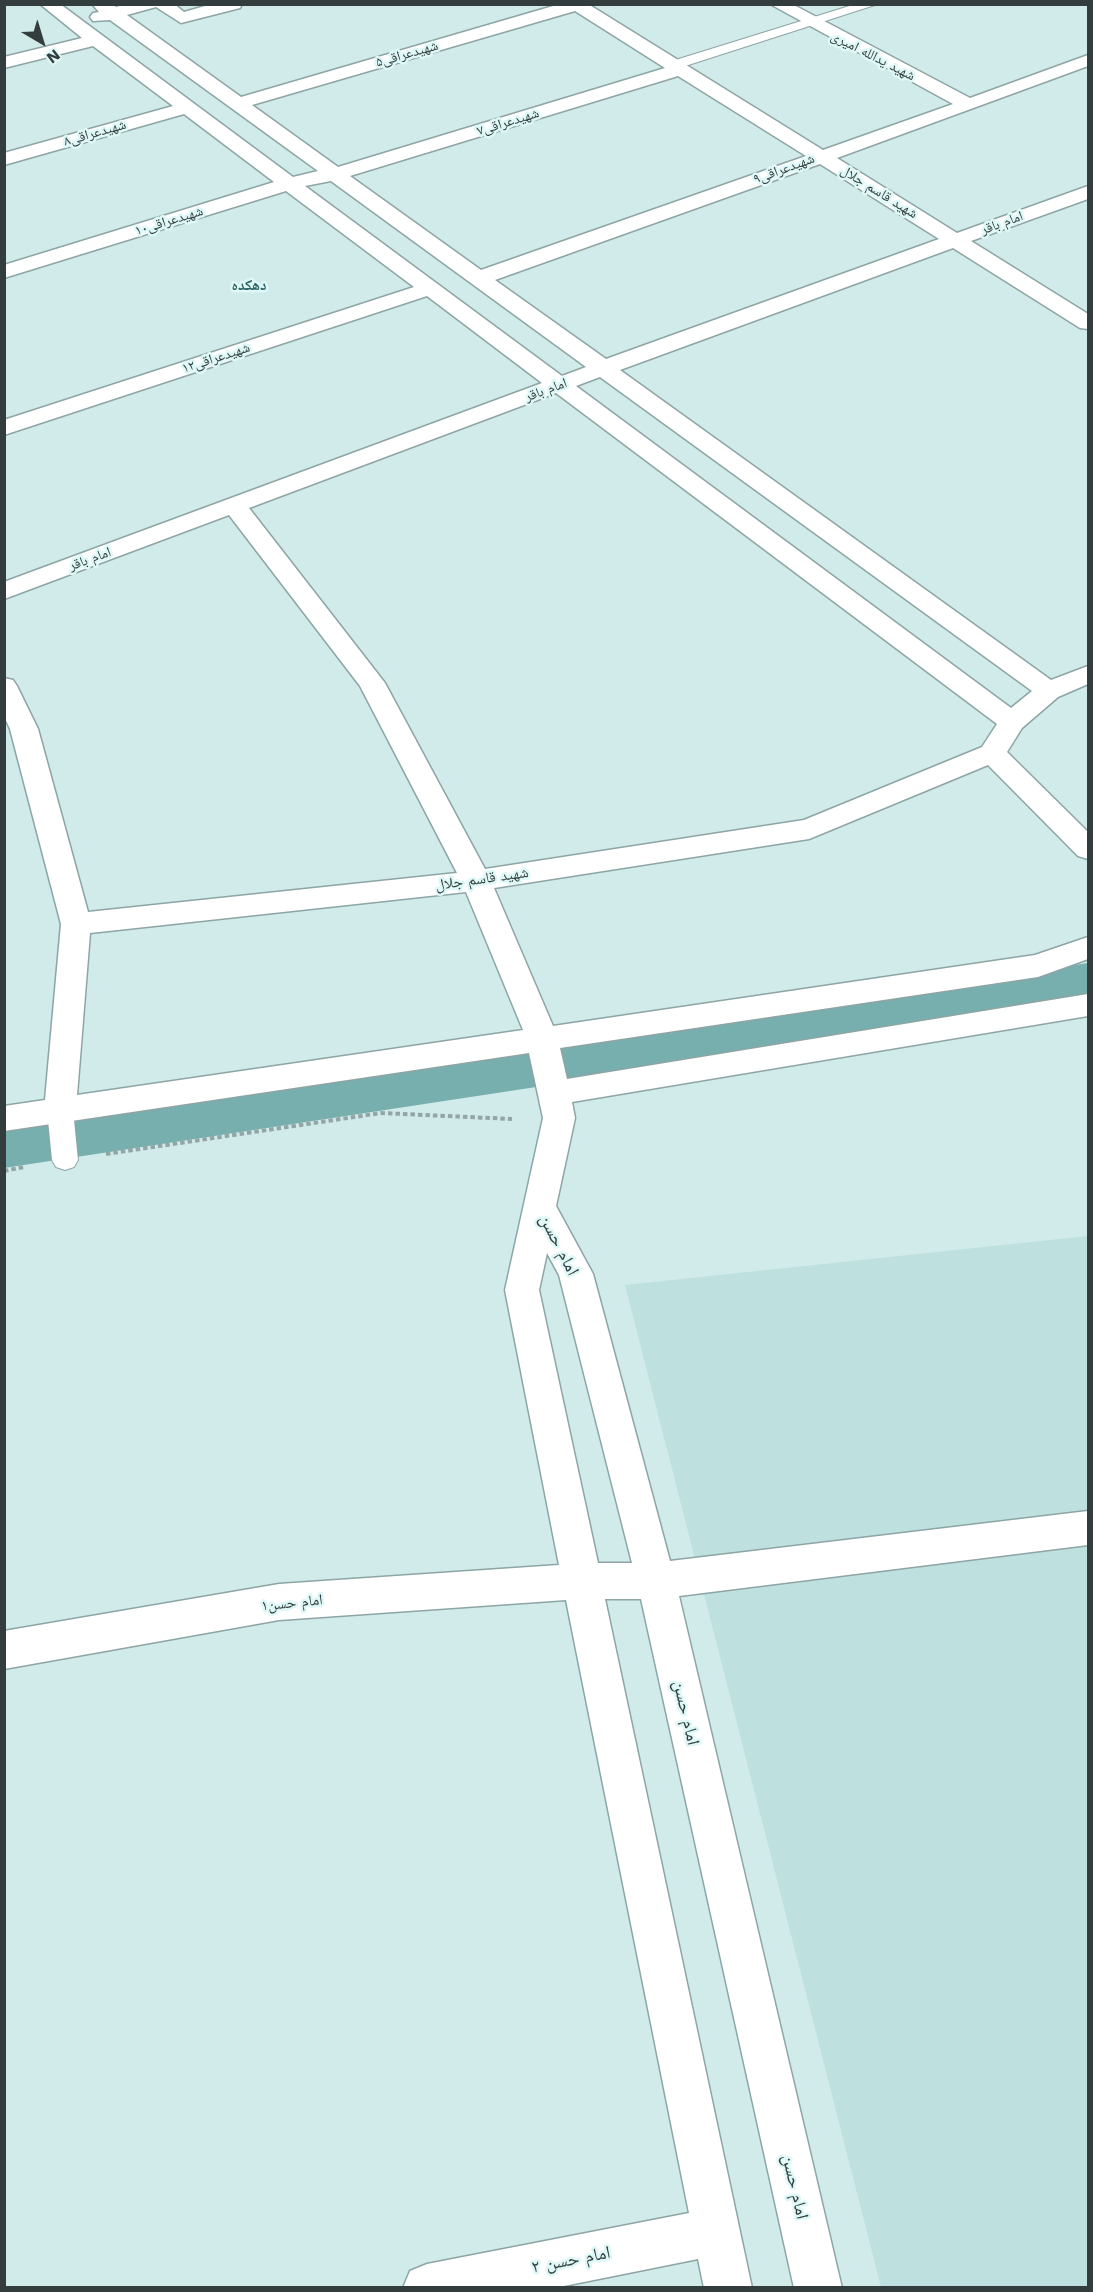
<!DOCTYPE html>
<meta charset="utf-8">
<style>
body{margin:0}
#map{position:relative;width:1093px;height:2292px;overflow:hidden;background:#d1eaea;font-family:"Work Sans",sans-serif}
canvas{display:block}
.frame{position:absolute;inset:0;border:6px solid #333d3d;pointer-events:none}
.north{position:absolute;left:12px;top:12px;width:60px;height:60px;-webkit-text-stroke:4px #def8f7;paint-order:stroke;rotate:142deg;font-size:16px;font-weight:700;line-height:24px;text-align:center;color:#333d3d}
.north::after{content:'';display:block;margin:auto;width:21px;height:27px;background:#333d3d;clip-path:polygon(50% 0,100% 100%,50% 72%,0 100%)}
</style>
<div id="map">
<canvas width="1093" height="2292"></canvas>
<div class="frame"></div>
<div class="north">N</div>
</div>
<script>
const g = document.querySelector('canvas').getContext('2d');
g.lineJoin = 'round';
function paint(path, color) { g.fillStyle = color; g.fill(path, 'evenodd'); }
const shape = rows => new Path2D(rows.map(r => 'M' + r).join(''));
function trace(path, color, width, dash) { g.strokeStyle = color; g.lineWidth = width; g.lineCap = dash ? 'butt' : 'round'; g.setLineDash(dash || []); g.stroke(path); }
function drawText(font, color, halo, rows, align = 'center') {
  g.font = font + ' "Work Sans","Noto Naskh Arabic",sans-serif'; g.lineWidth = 5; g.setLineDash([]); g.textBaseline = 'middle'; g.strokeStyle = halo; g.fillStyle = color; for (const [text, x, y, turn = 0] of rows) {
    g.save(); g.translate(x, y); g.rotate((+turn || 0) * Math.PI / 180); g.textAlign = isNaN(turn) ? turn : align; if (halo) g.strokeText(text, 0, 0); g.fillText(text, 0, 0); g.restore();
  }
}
paint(shape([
 [1088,1236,1088,2287,881,2287,625,1285]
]), '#bee1e0');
paint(shape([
 [1088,963,1088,1003,4,1168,4,1122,1088,963]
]), '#77afae');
const lane = shape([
 [856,4,878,4,679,68,674,69,667,65,669,62,856,4],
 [60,1100,69,1103,73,1110,78,1160,74,1167,65,1170,56,1167,52,1160,47,1110,51,1103,60,1100]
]);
const street = shape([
 [40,4,60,4,293,177,318,171,110,20,93,21,90,17,93,13,99,12,92,4,112,4,116,7,127,4,174,4,184,12,212,4,242,4,240,8,181,23,156,7,127,15,241,97,560,4,588,4,823,150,953,104,770,4,792,4,970,98,1088,55,1088,66,837,158,957,233,1088,186,1088,199,971,241,1088,314,1088,329,1080,328,953,248,620,370,1051,680,1088,666,1088,684,1058,697,1022,728,1007,752,1088,832,1088,859,1078,856,988,765,809,839,494,888,553,1026,1035,955,1088,937,1088,959,1038,977,560,1048,567,1079,1088,994,1088,1016,572,1102,575,1118,556,1206,593,1274,670,1561,1088,1511,1088,1545,679,1596,842,2288,794,2288,641,1599,605,1599,752,2288,704,2288,698,2259,554,2288,403,2288,410,2271,427,2264,689,2213,566,1600,279,1620,4,1669,4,1631,279,1584,559,1565,505,1290,543,1118,529,1053,4,1131,4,1106,45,1100,61,924,10,729,4,716,4,678,13,680,17,686,38,729,88,912,457,873,360,686,229,515,4,599,4,582,542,383,427,296,4,435,4,420,414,287,286,191,4,278,4,265,274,182,184,114,4,165,4,153,173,106,93,46,4,68,4,57,82,38,40,4],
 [575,11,665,68,338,167,252,105,575,11],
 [678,76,806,156,481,270,350,176,678,76],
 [820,164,939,239,606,359,495,280,820,164],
 [331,181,586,367,562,376,305,186,331,181],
 [600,377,1032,691,1011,708,576,386,600,377],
 [556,393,997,724,982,747,804,820,485,869,385,683,249,508,556,393],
 [466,892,523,1030,77,1095,90,933,466,892],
 [547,1253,559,1275,632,1563,598,1563,539,1290,547,1253]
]);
trace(lane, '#8da5a4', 2);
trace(street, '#8da5a4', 3);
trace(shape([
 [106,1154,381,1113,512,1119],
 [4,1171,24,1167]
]), '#93a6a6', 4, [4.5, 3]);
paint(lane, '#fff');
paint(street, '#fff');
drawText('14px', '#333d3d', '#def8f7', [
 ["شهیدعراقی۵",407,54,-16],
 ["شهید یدالله امیری",873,56,27],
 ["شهیدعراقی۷",508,122,-17],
 ["شهیدعراقی۸",95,133,-16],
 ["شهیدعراقی۹",784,169,-20],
 ["شهید قاسم جلال",879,192,32],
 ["شهیدعراقی۱۰",169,221,-17],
 ["امام باقر",1002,223,-20],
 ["شهیدعراقی۱۲",216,358,-18],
 ["امام باقر",546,390,-20],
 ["امام باقر",90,559,-20]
]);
drawText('bold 15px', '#286262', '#def8f7', [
 ["دهکده",249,286]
]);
drawText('15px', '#333d3d', '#def8f7', [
 ["شهید قاسم جلال",482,879,-8],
 ["امام حسن۱",292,1603,-6]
]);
drawText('18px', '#333d3d', '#def8f7', [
 ["امام حسن",559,1245,63],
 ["امام حسن",686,1713,77],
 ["امام حسن",795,2187,77],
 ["امام حسن ۲",571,2260,-11]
]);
</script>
